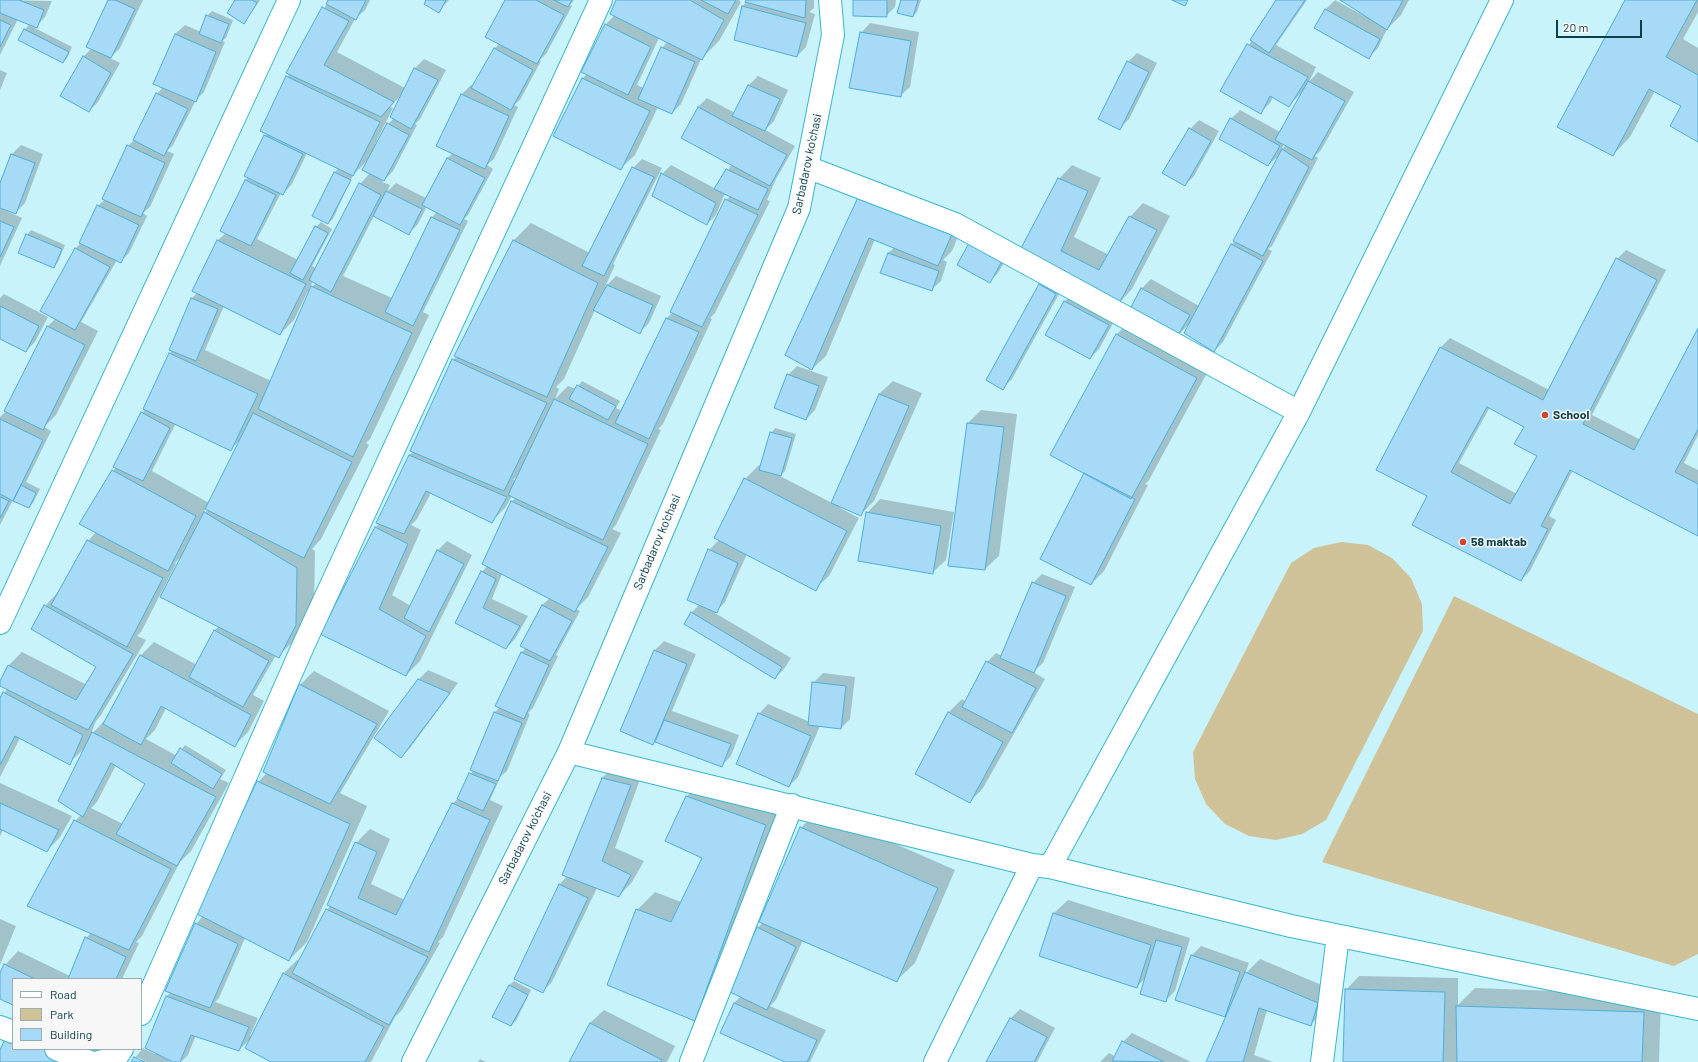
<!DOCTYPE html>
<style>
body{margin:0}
#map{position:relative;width:1698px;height:1062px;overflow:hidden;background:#c9f3fb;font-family:Barlow,sans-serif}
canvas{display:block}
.legend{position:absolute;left:12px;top:978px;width:130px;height:72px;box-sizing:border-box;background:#f7f7f7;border:1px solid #98aeb1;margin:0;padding:5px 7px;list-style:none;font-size:12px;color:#0a4049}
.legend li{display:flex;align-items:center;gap:8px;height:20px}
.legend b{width:20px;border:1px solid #98aeb1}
.scale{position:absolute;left:1556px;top:20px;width:86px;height:18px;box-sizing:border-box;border:2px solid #0a4049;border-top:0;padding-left:5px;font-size:12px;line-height:14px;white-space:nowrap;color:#0a4049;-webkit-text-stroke:3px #f7f7f7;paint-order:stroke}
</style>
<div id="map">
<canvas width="1698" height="1062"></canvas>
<ul class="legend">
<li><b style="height:5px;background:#fff"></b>Road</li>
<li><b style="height:11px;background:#cfc299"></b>Park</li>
<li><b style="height:11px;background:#a6daf6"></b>Building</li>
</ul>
<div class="scale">20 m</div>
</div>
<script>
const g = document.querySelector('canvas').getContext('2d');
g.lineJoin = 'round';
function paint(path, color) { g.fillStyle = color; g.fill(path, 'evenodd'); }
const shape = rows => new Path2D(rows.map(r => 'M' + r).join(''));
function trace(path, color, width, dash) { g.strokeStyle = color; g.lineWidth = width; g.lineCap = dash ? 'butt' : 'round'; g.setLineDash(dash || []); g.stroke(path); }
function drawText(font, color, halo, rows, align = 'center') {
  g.font = font + ' Barlow,sans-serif'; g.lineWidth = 3; g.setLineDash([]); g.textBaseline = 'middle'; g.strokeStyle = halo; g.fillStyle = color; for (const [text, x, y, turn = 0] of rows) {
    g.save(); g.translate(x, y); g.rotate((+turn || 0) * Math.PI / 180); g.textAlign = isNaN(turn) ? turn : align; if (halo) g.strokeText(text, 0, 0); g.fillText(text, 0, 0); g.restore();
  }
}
paint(shape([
 [1341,542,1368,545,1392,558,1411,578,1422,604,1423,631,1326,820,1302,834,1276,840,1249,836,1225,824,1206,804,1195,779,1193,752,1291,563,1314,548],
 [1454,596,1698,714,1698,954,1674,966,1322,862]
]), '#cfc299');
paint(shape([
 [0,0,52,1,45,17,36,27,18,19,0,55],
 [109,0,143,0,120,48,110,58,120,63,98,102,89,111,83,57,92,48],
 [236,0,260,0,244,23],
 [329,0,370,0,365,10,355,19,337,52,405,88,415,68,424,59,446,70,420,119,415,124,417,125,393,171,382,182,390,185,387,192,396,183,426,198,447,158,453,153,462,94,471,85,473,86,494,49,500,43,506,0,574,0,570,5,572,6,546,54,540,60,541,61,520,100,514,105,518,107,494,159,487,165,493,169,468,215,464,219,468,221,423,312,429,315,370,439,366,443,369,445,321,539,312,549,315,551,314,606,296,639,278,656,276,655,253,695,264,701,248,732,234,746,166,708,155,730,146,739,177,756,185,745,226,770,220,779,229,783,191,851,180,862,142,936,136,942,139,943,122,979,13,979,13,1004,0,998,0,976,5,965,18,951,70,976,86,938,91,933,75,821,82,814,85,748,69,763,20,738,0,777,0,700,7,689,0,685,0,683,9,665,22,652,87,685,97,667,45,606,58,592,88,541,96,532,80,524,116,467,142,413,145,409,170,353,173,350,170,349,192,298,198,292,193,290,218,240,226,233,245,180,249,177,267,133,287,77,290,74,287,73],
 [402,94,394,118,388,124,377,145,375,144,393,108,390,107],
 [307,153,339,168,335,172,328,223,333,219,353,175,368,160,370,173,360,184,316,268,312,266,332,229,321,222,316,227,298,260,257,239,281,193,283,194,292,184],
 [427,206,437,212,432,217,392,298,343,276,374,216,409,233,418,224],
 [313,281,316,283,310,289,309,289],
 [308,291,310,292,271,381,205,350,224,306,280,334,294,320],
 [176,423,231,449,240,440,209,503,152,471],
 [206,508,208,509,203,515],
 [182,556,219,626,215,630,197,665,154,642,141,655,106,719,90,736,96,721,101,715,146,640,137,636,141,632,176,564,175,563],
 [116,765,146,784,123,824,91,808,97,802],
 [427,0,449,0,439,11],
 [617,0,739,0,741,2,719,41,701,59,681,104,672,113,658,107,635,155,621,168,583,78,587,74,605,25,615,15],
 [659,38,667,42,662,48,644,88,637,85],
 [747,0,814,0,814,8,809,12,815,14,806,47,797,56,736,40,743,6],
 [854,0,896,0,895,7,886,16],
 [902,0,921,0,917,12,913,16],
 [1277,0,1307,0,1276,45,1316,67,1309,82,1318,72,1354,92,1321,150,1315,156,1318,158,1272,246,1268,249,1272,251,1223,342,1214,351,1189,324,1177,336,1130,310,1142,288,1151,279,1199,306,1232,244,1235,241,1280,155,1268,165,1231,119,1240,110,1280,132,1301,93,1289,106,1273,97,1270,103,1261,112,1221,90],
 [1284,144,1286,145,1281,150],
 [1335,0,1368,18,1369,17,1342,0,1409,0,1401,15,1387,29,1378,48,1369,57,1316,28,1326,9],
 [1626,0,1698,0,1698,12,1683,39,1698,48,1698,140,1682,105,1655,91,1630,137,1613,155],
 [212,11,233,20,226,38,222,41,225,42,204,92,196,100,173,145,167,151,174,154,150,207,143,213,147,216,129,253,120,262,117,260,81,322,98,331,56,415,44,427,51,431,26,482,40,489,33,503,29,507,13,500,0,525,0,417,6,411,48,326,56,318,42,310,76,248,81,243,98,206,105,199,128,146,134,140,157,94,163,87,175,34,185,25,201,32,207,16],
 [870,23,919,32,910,87,900,96,861,33],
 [29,25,72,47,67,58,63,62,24,30],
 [1137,53,1157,63,1129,119,1120,128,1128,62],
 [0,70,7,73,0,90],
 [758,76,788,90,774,121,765,130,795,146,776,179,767,200,770,201,715,313,710,318,712,319,663,424,658,429,661,430,616,525,612,529,621,533,588,597,576,609,580,611,556,655,558,656,533,708,528,713,530,714,507,771,498,779,499,780,490,800,503,806,443,937,438,942,440,943,402,1010,395,1017,371,1062,273,1062,250,1039,239,1050,196,1035,188,1055,181,1062,172,1060,171,1062,147,1062,137,1057,137,1060,142,1062,132,1062,143,1048,155,1054,156,1052,146,1047,167,996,171,992,196,924,203,916,258,782,267,773,300,685,314,671,389,711,340,793,367,806,307,942,289,960,245,938,219,998,215,1002,258,1018,250,1036,252,1037,284,973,297,960,299,961,327,910,331,905,356,843,370,829,390,839,371,884,405,900,453,803,459,798,470,774,474,770,471,769,495,712,500,707,497,706,522,652,526,648,542,605,550,598,502,574,492,599,528,616,515,639,506,648,456,623,482,572,487,566,483,564,512,501,516,498,512,496,505,508,492,521,431,493,417,519,411,525,421,530,392,595,411,606,438,550,447,541,472,555,420,661,406,675,322,633,376,527,380,523,409,455,413,452,453,360,457,356,513,241,531,223,590,253,633,168,642,159,662,168,613,264,615,265,605,287,616,276,661,296,649,323,640,332,595,310,564,379,556,387,559,389,555,399,568,386,576,389,582,381,620,401,616,408,622,411,667,318,673,312,671,311,726,200,730,196,725,193,716,215,707,224,662,174,671,165,716,189,732,164,698,107,707,98,735,113,749,85],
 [518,475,516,481,513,480],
 [1199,120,1219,131,1194,176,1185,185,1190,129],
 [21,145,43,154,25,203,16,212,4,208,4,210,22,218,0,266,0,186,12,154],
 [1072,165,1101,178,1074,237,1109,255,1130,217,1143,203,1170,216,1132,289,1119,303,1020,251,1059,179],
 [874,180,965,220,952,251,943,260,947,262,941,281,931,290,888,253,895,247,875,239,826,356,812,369,861,194],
 [31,230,65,245,58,262,53,267,27,235],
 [970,243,1011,251,998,273,989,282],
 [1626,250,1666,270,1592,415,1641,440,1698,330,1698,435,1684,463,1698,470,1698,535,1573,470,1549,516,1556,520,1530,571,1521,580,1428,496,1377,469,1441,347,1450,338,1549,390,1617,259],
 [1490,407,1525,427,1538,456,1517,494,1459,463],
 [1049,276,1064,285,1012,379,1003,388,1040,285],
 [1074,292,1117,316,1099,349,1090,358,1047,334,1065,301],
 [4,294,48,317,35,342,26,351,0,337,0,298],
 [1134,317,1214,360,1149,480,1145,484,1148,485,1104,571,1091,584,1117,334],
 [797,366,828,377,815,410,806,419,788,375],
 [893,381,922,393,874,501,860,515,841,506,840,508,859,518,829,576,815,589,747,554,725,602,715,613,791,658,784,669,775,678,691,613,700,604,709,550,720,539,745,479,759,465,761,466,771,433,775,428,796,434,785,471,780,476,832,503,879,394],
 [981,410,1017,414,999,556,985,569,968,423],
 [880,499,954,512,946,560,932,573,867,513],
 [1042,574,1075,587,1043,663,1033,672,1045,679,983,788,970,802,948,713,962,699,966,702,987,662,996,653,1002,656,1033,583],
 [664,641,696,654,672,711,739,735,731,756,722,765,656,741,653,744,621,731,655,650],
 [428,670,458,683,410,748,401,757,376,738,419,679],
 [823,673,855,677,850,719,841,728,820,726,798,777,789,786,759,714,768,704,810,722,813,683],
 [616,764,643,771,615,848,644,861,632,882,619,896,597,888,552,982,543,991,515,978,560,884,567,876,602,778],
 [705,779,783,807,713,1002,695,1020,637,910,655,892,681,902,703,857,667,840,687,796],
 [0,783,72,816,60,837,47,851,3,830,0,836],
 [818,810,955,870,915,963,897,980,803,940,776,1000,770,1006,826,1030,810,1062,788,1062,721,1033,734,1003,741,996,758,928,763,922,801,828],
 [1068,900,1190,938,1175,991,1165,1001,1145,978,1137,987,1040,955,1054,913],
 [0,919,16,926,0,965],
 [1201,946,1249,963,1245,974,1260,959,1331,989,1324,1011,1310,1025,1267,1010,1254,1055,1273,1062,1207,1062,1229,1011,1224,1016,1176,999,1192,955],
 [1359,976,1458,978,1458,1005,1475,988,1661,995,1659,1062,1344,1062,1346,990],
 [514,981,531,990,516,1021,511,1025,493,1016,510,985],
 [1020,1009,1055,1028,1037,1062,988,1062,1011,1018],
 [604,1010,675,1046,667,1062,571,1062,590,1023],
 [1132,1033,1191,1062,1100,1062,1109,1053,1116,1057,1123,1042],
 [13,1049,101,1049,95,1062,0,1062,0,1053],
 [480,1059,486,1062,478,1062]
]), '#0003');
const building = shape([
 [0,0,19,0,44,10,37,28,0,13,0,0],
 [108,0,115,0,135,9,111,58,86,47,108,0],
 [235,0,252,0,257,3,244,24,227,13,235,0],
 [328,0,366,0,356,20,326,4,328,0],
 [426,0,446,0,439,13,424,4,426,0],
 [505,0,536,0,564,15,537,64,485,37,505,0],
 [554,0,572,0,568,7,554,0],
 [616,0,690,0,724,20,702,60,610,14,616,0],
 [701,0,736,0,728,14,701,0],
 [746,0,806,0,805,18,745,2,746,0],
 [853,0,887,0,887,17,853,16,853,0],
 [901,0,918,0,913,17,897,13,901,0],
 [1172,0,1188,0,1185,6,1172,0],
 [1276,0,1305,0,1269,53,1250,40,1276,0],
 [1340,0,1403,0,1387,30,1340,0],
 [1625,0,1697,0,1666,57,1698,75,1698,142,1670,126,1681,106,1649,89,1613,156,1557,127,1625,0],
 [742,6,806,23,797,57,734,40,742,6],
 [322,7,349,21,324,65,394,102,381,117,286,73,322,7],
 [1325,9,1380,39,1369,59,1314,28,1325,9],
 [206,15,229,24,221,43,199,34,206,15],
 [0,20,11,25,0,47,0,20],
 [605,24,651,47,628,95,581,72,605,24],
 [24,29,69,52,63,63,18,40,24,29],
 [860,32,911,41,901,97,849,88,860,32],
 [175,34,216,52,196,102,153,84,175,34],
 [1247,44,1308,77,1289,107,1270,96,1261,114,1220,91,1247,44],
 [661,47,695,62,672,114,638,99,661,47],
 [494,48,533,70,511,110,471,88,494,48],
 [83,56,111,73,89,112,60,96,83,56],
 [1127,61,1149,72,1120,130,1098,119,1127,61],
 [414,68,438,80,411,129,390,117,414,68],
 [286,76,380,122,353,176,260,131,286,76],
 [582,78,650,111,621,170,553,136,582,78],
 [1308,81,1345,101,1312,160,1275,140,1308,81],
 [748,85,780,99,765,131,732,116,748,85],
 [156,93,188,109,164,156,133,140,156,93],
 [461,94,509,116,485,169,436,146,461,94],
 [698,107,787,155,770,186,681,138,698,107],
 [1230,118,1280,146,1268,166,1219,139,1230,118],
 [387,123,409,135,384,181,362,170,387,123],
 [1189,128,1211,141,1185,186,1162,173,1189,128],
 [264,135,303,154,283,195,244,176,264,135],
 [127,145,165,163,141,217,102,199,127,145],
 [1282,149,1309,167,1263,256,1233,241,1282,149],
 [11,154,35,163,16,214,0,208,0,183,11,154],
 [447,158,485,178,460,225,422,205,447,158],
 [632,167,654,177,604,276,582,266,632,167],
 [726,169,768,189,758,210,714,189,726,169],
 [334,172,351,180,328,224,312,216,334,172],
 [661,173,716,203,707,225,652,196,661,173],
 [1058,178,1088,191,1061,251,1099,270,1129,216,1157,230,1119,304,1019,252,1058,178],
 [245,180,276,195,251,246,220,231,245,180],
 [359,183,381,195,331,292,309,280,359,183],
 [386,191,422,209,409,235,373,216,386,191],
 [860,193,952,234,938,266,869,238,812,370,785,355,860,193],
 [725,199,758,215,702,327,670,312,725,199],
 [97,205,139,225,121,263,79,243,97,205],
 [431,217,460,230,413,326,385,312,431,217],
 [0,221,14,227,0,257,0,221],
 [315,226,328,233,303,280,290,273,315,226],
 [26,234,62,249,54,268,18,253,26,234],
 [217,240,306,284,280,335,192,291,217,240],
 [513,240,598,283,547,397,454,356,513,240],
 [969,243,1002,261,990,283,957,265,969,243],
 [1231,244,1263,261,1214,352,1184,333,1231,244],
 [75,248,110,267,75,330,40,311,75,248],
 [888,253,939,271,932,291,880,273,888,253],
 [1616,258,1657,280,1583,424,1634,450,1698,328,1698,429,1675,472,1698,484,1698,536,1570,470,1541,526,1548,529,1521,581,1412,525,1427,496,1376,470,1440,347,1543,400,1616,258],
 [1487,407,1524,427,1514,444,1537,456,1510,504,1451,472,1487,407],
 [1039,284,1056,294,1003,390,986,380,1039,284],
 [607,285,653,305,640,334,593,310,607,285],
 [311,286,412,333,353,457,258,409,311,286],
 [1141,288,1190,315,1177,337,1129,311,1141,288],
 [191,298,218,309,196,361,169,350,191,298],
 [1064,301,1109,325,1090,359,1045,335,1064,301],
 [0,306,39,326,26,352,0,339,0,306],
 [666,318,699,332,649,439,615,423,666,318],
 [47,326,85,345,43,430,4,411,47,326],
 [1116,334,1197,378,1131,499,1050,455,1116,334],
 [169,353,258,394,231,451,143,409,169,353],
 [452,359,547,403,504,491,410,451,452,359],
 [787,374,819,386,806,420,774,408,787,374],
 [577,385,616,406,608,420,569,399,577,385],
 [879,394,909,406,861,516,831,503,879,394],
 [554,399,648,444,603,540,508,495,554,399],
 [141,412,170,428,143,481,113,467,141,412],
 [253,413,352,462,304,558,205,509,253,413],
 [0,419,43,440,13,501,0,494,0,419],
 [967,423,1004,427,985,570,948,566,967,423],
 [770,432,792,438,781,476,759,470,770,432],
 [409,455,507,497,492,523,426,491,404,534,376,523,409,455],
 [112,470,196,516,168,571,79,524,112,470],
 [1084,473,1135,499,1091,585,1040,559,1084,473],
 [744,478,847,531,816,591,714,538,744,478],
 [21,485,36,493,29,508,13,501,21,485],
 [0,497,9,501,0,518,0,497],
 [511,501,608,547,575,612,482,564,511,501],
 [204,512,297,568,296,625,279,658,160,597,204,512],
 [866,512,941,526,933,574,858,561,866,512],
 [375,527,408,544,379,609,426,636,406,676,320,634,375,527],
 [87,540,163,578,127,647,51,605,87,540],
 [708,549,738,563,717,613,687,600,708,549],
 [437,550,464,564,429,632,404,618,437,550],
 [481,571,496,579,483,608,520,626,506,649,455,623,481,571],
 [1032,582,1066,596,1034,673,1000,658,1032,582],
 [44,605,133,654,88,730,0,686,0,681,8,665,76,700,96,667,31,629,44,605],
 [542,605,572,621,550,661,520,646,542,605],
 [691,612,782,667,775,679,684,624,691,612],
 [214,630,269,661,243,707,189,677,214,630],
 [654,650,687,664,653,745,620,731,654,650],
 [521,652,549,665,524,719,495,706,521,652],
 [140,655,251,715,235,747,161,706,141,745,103,724,140,655],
 [986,661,1036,688,1012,733,962,707,986,661],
 [418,679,450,693,401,758,374,738,418,679],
 [812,682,846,686,841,729,808,725,812,682],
 [299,684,377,724,330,804,263,772,299,684],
 [3,692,83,735,70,765,15,736,0,765,0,698,3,692],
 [494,712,522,723,498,781,470,770,494,712],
 [948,712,1003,742,970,803,915,774,948,712],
 [758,713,811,736,789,787,736,764,758,713],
 [664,720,731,744,722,767,655,742,664,720],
 [92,732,216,797,177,866,116,834,145,784,111,763,83,817,58,801,92,732],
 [180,748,222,774,213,789,171,763,180,748],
 [469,773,496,784,483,811,457,799,469,773],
 [602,778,631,785,602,861,631,875,619,897,562,875,602,778],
 [257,781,350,824,289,961,195,913,257,781],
 [686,796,766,825,695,1021,607,985,636,909,671,922,702,858,665,841,686,796],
 [0,803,59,830,47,852,0,829,0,803],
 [452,803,490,820,429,952,327,905,355,842,377,852,358,898,396,915,452,803],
 [74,820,171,869,129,950,27,906,74,820],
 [800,827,938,888,897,982,759,922,800,827],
 [559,884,588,898,543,993,514,979,559,884],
 [326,909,428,957,389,1025,292,973,326,909],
 [1053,913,1151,945,1137,988,1039,956,1053,913],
 [195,923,238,944,210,1008,165,991,195,923],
 [757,927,796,947,767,1010,728,991,757,927],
 [85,937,126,957,116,979,68,979,85,937],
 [1156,940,1182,947,1166,1002,1140,994,1156,940],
 [1191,955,1240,972,1225,1017,1175,1000,1191,955],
 [4,964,35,979,13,979,13,1005,0,999,0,973,4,964],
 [1245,972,1318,1003,1311,1026,1259,1008,1243,1062,1206,1062,1245,972],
 [283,973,384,1027,365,1062,271,1062,245,1048,283,973],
 [509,985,528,995,511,1026,492,1017,509,985],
 [1345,989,1445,992,1443,1062,1343,1062,1345,989],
 [166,996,249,1027,239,1051,191,1035,180,1062,173,1062,145,1048,166,996],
 [734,1003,817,1040,807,1062,785,1062,720,1033,734,1003],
 [1456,1006,1644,1012,1642,1062,1457,1062,1456,1006],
 [1010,1018,1047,1037,1034,1062,986,1062,1010,1018],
 [590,1023,662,1060,661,1062,569,1062,590,1023],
 [8,1033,13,1036,13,1049,44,1049,74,1062,0,1062,0,1050,8,1033],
 [1122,1041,1164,1062,1112,1061,1122,1041],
 [134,1057,145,1062,131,1062,134,1057]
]);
paint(building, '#a6daf6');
trace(building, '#4eadd9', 1);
const minor = shape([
 [807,167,955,224,1299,412],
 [0,623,289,0],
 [569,752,1032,865,1050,867,1299,412,1502,0],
 [1050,867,1291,926,1698,1009],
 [141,1014,304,644,601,0],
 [0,1027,13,1032],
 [56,1049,90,1062],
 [99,1062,116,1058,122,1049],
 [413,1062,569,752,799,208,833,35,830,0],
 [691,1062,792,805],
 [935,1062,1032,865],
 [1322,1062,1338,936]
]);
trace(minor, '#39b6cb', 24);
trace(minor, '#fff', 22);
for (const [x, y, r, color] of [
 [1545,415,4,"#d14530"],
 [1463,542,4,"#d14530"]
]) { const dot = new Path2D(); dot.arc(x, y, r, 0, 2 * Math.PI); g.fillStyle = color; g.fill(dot); trace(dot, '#f7f7f7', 1.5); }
drawText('12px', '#0a4049', '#f7f7f7', [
 ["Sarbadarov ko'chasi",807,164,-78],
 ["Sarbadarov ko'chasi",657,542,-67],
 ["Sarbadarov ko'chasi",525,838,-63]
]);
drawText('bold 12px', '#0a4049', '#f7f7f7', [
 ["School",1553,415],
 ["58 maktab",1471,542]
], 'left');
</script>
